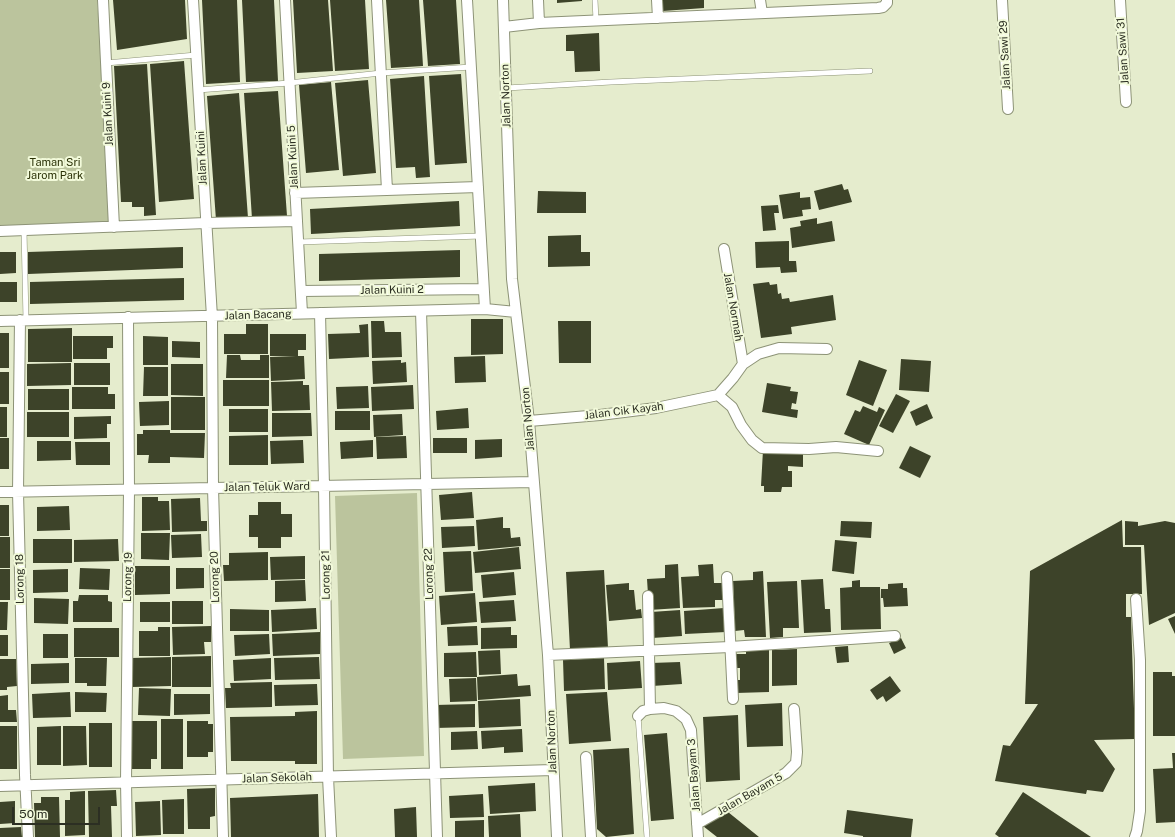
<!DOCTYPE html>
<style>
body{margin:0}
#map{position:relative;width:1175px;height:837px;overflow:hidden;background:#e5eccd;font-family:"Public Sans",sans-serif}
canvas{display:block}
.scale{position:absolute;left:12px;top:807px;width:88px;height:18px;box-sizing:border-box;border:2px solid #2c2f23;border-top:0;padding-left:5px;font-size:12px;line-height:14px;white-space:nowrap;color:#2c2f23;-webkit-text-stroke:3px #f2fada;paint-order:stroke}
</style>
<div id="map">
<canvas width="1175" height="837"></canvas>
<div class="scale">50 m</div>
</div>
<script>
const g = document.querySelector('canvas').getContext('2d');
g.lineJoin = 'round';
function paint(path, color) { g.fillStyle = color; g.fill(path, 'evenodd'); }
const shape = rows => new Path2D(rows.map(r => 'M' + r).join(''));
function trace(path, color, width, dash) { g.strokeStyle = color; g.lineWidth = width; g.lineCap = dash ? 'butt' : 'round'; g.setLineDash(dash || []); g.stroke(path); }
function drawText(font, color, halo, rows, align = 'center') {
  g.font = font + ' "Public Sans",sans-serif'; g.lineWidth = 4; g.setLineDash([]); g.textBaseline = 'middle'; g.strokeStyle = halo; g.fillStyle = color; for (const [text, x, y, turn = 0] of rows) {
    g.save(); g.translate(x, y); g.rotate((+turn || 0) * Math.PI / 180); g.textAlign = isNaN(turn) ? turn : align; if (halo) g.strokeText(text, 0, 0); g.fillText(text, 0, 0); g.restore();
  }
}
paint(shape([
 [0,0,97,0,114,227,0,231],
 [417,493,424,756,343,759,335,496]
]), '#bbc49d');
paint(shape([
 [113,0,185,0,187,39,117,50],
 [202,0,237,0,240,82,206,84],
 [242,0,274,0,278,81,246,82],
 [293,0,328,0,333,71,297,73],
 [330,0,365,0,369,69,335,71],
 [386,0,419,0,423,66,391,68],
 [423,0,456,0,460,64,428,66],
 [557,0,582,0,582,1,557,3],
 [662,0,704,0,704,8,663,11],
 [599,33,600,71,575,72,574,51,566,51,566,35],
 [184,61,194,199,159,202,150,64],
 [147,64,156,215,144,216,144,207,132,207,132,202,121,202,114,66],
 [461,74,467,163,435,165,429,76],
 [424,76,430,177,416,178,415,167,396,168,390,79],
 [368,80,376,173,343,176,335,83],
 [331,82,339,170,306,173,299,85],
 [278,91,287,216,252,219,244,93],
 [239,93,248,218,216,220,207,96],
 [842,184,844,190,848,189,852,202,819,210,814,191],
 [538,191,586,192,586,213,537,213],
 [800,192,800,198,810,197,811,209,802,210,803,216,783,219,779,195],
 [459,201,460,226,311,234,310,209],
 [778,205,779,213,774,213,776,230,763,231,761,206],
 [817,218,817,224,832,221,835,241,792,248,790,228,801,226,800,221],
 [581,235,581,252,590,252,590,266,548,267,548,236],
 [789,241,789,261,796,261,797,272,781,273,780,267,756,268,755,242],
 [183,247,183,268,28,274,28,252],
 [460,250,460,277,319,281,319,254],
 [0,252,16,252,16,273,0,274],
 [184,278,184,300,30,304,30,282],
 [0,282,17,282,17,302,0,302],
 [769,282,770,285,777,284,778,294,781,293,782,299,789,298,790,302,833,295,836,320,791,327,792,334,761,338,753,284],
 [471,319,503,319,503,354,471,355],
 [371,321,384,321,385,332,401,332,402,357,372,358],
 [558,321,591,321,591,363,559,363],
 [246,324,268,324,268,354,224,354,224,334,246,334],
 [368,324,369,357,329,359,328,334,360,333,359,325],
 [72,328,72,362,28,362,28,329],
 [0,333,9,333,9,368,0,368],
 [270,334,306,334,306,350,298,350,298,356,304,356,305,379,271,381,270,357,296,356,270,356],
 [73,336,113,336,113,348,107,348,107,359,73,359],
 [143,336,168,337,168,365,143,365],
 [172,341,200,342,200,358,172,357],
 [227,355,240,355,241,360,260,360,260,355,269,355,269,378,226,378],
 [485,356,486,382,455,383,454,357],
 [901,359,931,361,929,392,899,390],
 [401,360,401,363,406,362,407,382,373,384,372,361],
 [859,360,887,370,873,406,846,395],
 [71,363,71,385,27,386,27,364],
 [74,363,110,363,110,385,74,385],
 [171,364,203,364,203,396,171,395],
 [144,367,168,367,168,396,143,396],
 [0,372,9,372,9,404,0,404],
 [223,380,269,380,269,406,223,406],
 [303,381,303,385,309,385,310,410,272,411,271,382],
 [767,383,791,387,790,391,798,392,796,404,792,403,791,409,798,410,797,418,762,412],
 [413,385,414,409,372,411,371,387],
 [368,386,369,408,337,409,336,387],
 [72,387,108,387,108,394,115,394,115,409,72,409],
 [28,389,69,389,69,410,28,410],
 [896,394,910,401,893,433,879,426],
 [171,397,205,397,205,430,171,430],
 [169,401,169,425,140,426,139,402],
 [927,404,933,418,916,426,910,412],
 [863,406,877,412,879,407,885,410,869,445,844,434,855,410,860,412],
 [0,407,7,407,7,437,0,437],
 [468,408,469,428,437,430,436,411],
 [229,409,268,409,268,432,229,432],
 [335,411,370,411,370,430,335,430],
 [27,412,69,412,69,437,27,437],
 [272,413,311,413,312,436,272,437],
 [402,414,403,435,374,437,373,415],
 [111,416,111,424,107,424,107,438,74,439,74,417],
 [143,430,170,430,170,433,205,433,204,458,170,457,170,463,148,463,149,455,137,455,137,434,143,434],
 [268,435,268,465,229,465,229,436],
 [406,436,407,458,377,459,376,437],
 [0,438,9,438,9,469,0,469],
 [433,438,467,438,467,453,433,453],
 [502,439,502,457,475,459,475,440],
 [303,440,304,463,271,464,270,441],
 [373,440,373,457,341,459,340,442],
 [37,441,71,441,71,460,37,461],
 [75,442,110,442,110,465,76,465],
 [910,446,931,456,920,478,899,468],
 [763,450,803,451,803,467,788,466,788,471,792,471,792,487,782,487,781,492,764,492,764,486,761,486],
 [472,492,474,518,441,520,439,495],
 [142,497,158,497,158,501,169,501,170,530,142,531],
 [200,498,201,521,207,521,207,531,172,532,171,499],
 [258,502,281,502,281,514,292,514,292,537,281,537,281,548,258,548,258,537,249,537,249,515,258,515],
 [0,505,9,505,9,536,0,536],
 [69,506,70,530,37,531,37,507],
 [503,517,503,528,510,528,511,538,520,537,521,546,478,550,476,520],
 [1122,520,1123,547,1141,547,1142,594,1126,594,1126,617,1131,617,1135,739,1094,740,1115,769,1103,792,1087,790,1086,794,995,781,1003,745,1010,746,1038,704,1025,704,1030,571],
 [841,521,872,522,871,538,840,536],
 [1125,521,1138,522,1138,526,1165,521,1175,523,1175,613,1149,625,1144,545,1125,545],
 [474,526,475,546,442,548,441,527],
 [141,533,170,533,169,560,141,559],
 [201,534,202,557,172,558,171,535],
 [0,537,10,537,10,568,0,568],
 [33,539,72,539,72,563,33,563],
 [118,539,119,561,74,562,74,540],
 [835,540,857,542,854,574,832,571],
 [519,547,521,569,475,573,473,552],
 [471,551,473,591,445,592,443,552],
 [268,552,268,580,224,581,223,565,229,565,229,553],
 [305,556,305,579,271,580,270,557],
 [678,564,680,608,649,610,647,579,665,578,665,565],
 [713,564,714,583,723,583,724,600,715,600,715,607,683,608,681,577,699,576,698,565],
 [135,566,170,566,170,594,135,595],
 [80,568,110,569,109,590,79,589],
 [176,568,204,568,204,588,176,589],
 [0,569,10,569,10,600,0,600],
 [68,569,68,592,33,593,33,570],
 [604,570,608,648,570,650,566,572],
 [763,571,766,637,745,637,744,630,735,631,733,581,753,580,753,572],
 [514,572,516,595,483,598,481,575],
 [823,579,825,609,830,609,831,632,804,633,801,580],
 [305,580,306,601,275,602,275,581],
 [860,580,860,587,880,587,881,629,841,630,840,588,852,587,852,581],
 [797,581,799,628,783,628,783,637,770,638,767,582],
 [629,583,629,590,634,590,636,610,641,609,642,618,609,621,606,585],
 [903,583,903,588,907,588,908,606,884,607,883,598,881,598,881,589,888,589,888,584],
 [475,593,477,622,441,625,439,596],
 [79,595,108,595,108,601,112,602,112,622,73,622,73,601,78,601],
 [34,598,69,599,68,624,34,623],
 [514,600,516,621,481,623,479,602],
 [172,601,203,601,203,624,172,624],
 [0,602,8,602,7,630,0,630],
 [140,602,170,602,170,622,140,622],
 [316,608,317,629,272,632,271,610],
 [724,608,726,632,685,634,684,611],
 [230,609,269,610,269,631,230,631],
 [680,610,682,636,652,638,651,612],
 [1175,616,1175,634,1168,619],
 [211,626,211,642,204,642,205,654,173,655,172,627],
 [477,626,478,645,448,646,447,627],
 [158,627,170,627,170,656,139,656,139,631,158,631],
 [511,627,511,635,517,635,517,648,481,649,481,628],
 [74,628,119,628,119,657,74,657],
 [320,632,320,654,273,656,272,634],
 [43,634,68,634,68,658,43,658],
 [269,634,270,654,235,656,234,635],
 [0,635,8,635,8,656,0,656],
 [901,638,906,648,894,654,889,643],
 [848,646,849,662,837,663,835,647],
 [746,648,769,648,769,692,736,693,736,680,740,680,740,668,736,668,736,654,746,654],
 [797,649,797,685,772,686,772,650],
 [500,650,501,674,479,675,478,651],
 [476,652,477,677,444,677,444,653],
 [211,656,211,687,172,687,172,657],
 [171,657,171,686,132,687,131,658],
 [319,657,320,679,275,680,274,658],
 [75,658,107,658,106,686,87,686,87,683,75,683],
 [271,658,271,679,234,681,233,660],
 [604,658,605,689,564,691,563,660],
 [0,659,16,659,17,686,7,687,7,690,0,690],
 [640,661,642,688,608,690,607,663],
 [680,662,682,684,652,686,651,663],
 [69,663,69,683,31,684,31,664],
 [1153,672,1172,672,1172,676,1175,676,1175,736,1153,736],
 [517,674,518,686,530,685,531,696,478,700,477,677],
 [890,676,901,691,886,702,883,696,877,700,870,690],
 [476,678,477,701,450,702,449,679],
 [272,682,272,707,226,708,225,688,231,688,230,683],
 [317,684,318,705,275,706,274,685],
 [139,688,171,689,170,716,138,715],
 [70,692,71,717,33,718,32,694],
 [75,692,107,693,106,712,75,712],
 [607,692,611,741,569,744,566,694],
 [174,694,210,694,210,714,174,715],
 [8,695,8,710,16,710,17,722,0,722,0,696],
 [520,699,521,726,479,728,478,701],
 [782,703,783,746,747,747,745,705],
 [475,704,475,727,435,728,435,705],
 [317,711,317,764,295,764,295,761,231,761,230,717,295,716,295,712],
 [738,715,740,780,706,782,703,717],
 [161,719,183,719,183,769,161,769],
 [130,721,157,721,157,759,151,759,151,769,130,769],
 [187,721,208,721,208,724,213,724,213,752,208,752,208,757,187,757],
 [89,723,112,723,112,767,89,767],
 [0,726,17,726,17,769,0,769],
 [61,726,61,765,37,765,37,727],
 [63,726,86,726,87,765,63,766],
 [522,729,523,752,504,753,504,747,482,749,481,731],
 [477,731,478,749,451,750,451,732],
 [667,733,674,819,651,821,644,735],
 [629,748,634,834,606,837,597,829,593,750],
 [1172,753,1175,753,1175,822,1156,823,1153,769,1173,768],
 [535,783,536,811,490,814,488,786],
 [215,788,215,816,210,817,210,829,188,829,187,789],
 [116,790,117,806,111,806,112,837,89,837,88,791],
 [85,791,85,835,65,836,65,800,70,800,70,792],
 [1023,792,1091,837,999,837,995,834],
 [318,794,319,837,231,837,230,798],
 [483,794,484,817,450,818,449,796],
 [41,797,59,797,60,837,35,837,34,803,41,803],
 [184,799,184,834,163,834,162,800],
 [15,801,15,823,0,824,0,802],
 [160,801,161,835,136,836,135,802],
 [416,807,417,837,395,837,394,809],
 [847,810,913,819,911,837,863,837,863,836,844,833],
 [728,812,759,837,717,837,703,826],
 [520,814,521,837,489,837,488,816],
 [484,820,484,837,455,837,455,821],
 [21,827,22,837,0,837,0,828]
]), '#3d4329');
const lane = shape([
 [595,0,596,20],
 [106,63,196,55],
 [506,88,611,82,870,71],
 [198,90,289,83,381,73,471,67],
 [24,230,26,320],
 [299,242,481,236],
 [638,716,647,837]
]);
const street = shape([
 [103,0,114,227],
 [193,0,212,317,213,488,223,837],
 [285,0,302,313],
 [377,0,387,190],
 [467,0,485,309],
 [503,0,512,279,529,421,548,655,557,837],
 [538,0,539,23],
 [657,0,658,18],
 [760,0,762,13],
 [1002,0,1008,109],
 [1120,0,1126,102],
 [504,27,539,23,878,8,883,7,887,3,887,0],
 [295,193,478,187],
 [0,231,206,223,297,221],
 [724,249,743,364],
 [301,291,483,289],
 [421,311,437,837],
 [320,313,324,486,328,777,331,837],
 [20,320,18,492,25,775,28,837],
 [0,321,485,309,516,312],
 [718,395,732,407,741,425,752,440,762,448,809,449,836,447,878,451],
 [529,421,600,415,656,408,718,395,733,378,743,364,758,354,779,348,827,349],
 [0,492,533,482],
 [727,577,733,699],
 [648,596,650,709],
 [548,655,730,647,895,636],
 [638,716,643,711,650,709,664,708,676,711,686,719,691,730,698,837],
 [586,757,591,837],
 [0,786,553,770],
 [697,824,786,773,796,763,797,752,794,709],
 [127,837,126,782,129,490,128,317],
 [1135,837,1137,831,1140,811,1140,660,1136,599]
]);
trace(lane, '#8d9377', 6);
trace(street, '#8d9377', 12);
trace(lane, '#fff', 5);
trace(street, '#fff', 10);
drawText('11px', '#2c2f23', '#f2fada', [
 ["Jalan Sawi 31",1123,51,-94],
 ["Jalan Sawi 29",1005,55,-93],
 ["Jalan Norton",506,96,-92],
 ["Jalan Kuini 9",108,114,-93],
 ["Jalan Kuini 5",293,157,-93],
 ["Jalan Kuini",202,158,-93],
 ["Jalan Kuini 2",392,290,-1],
 ["Jalan Normah",733,307,80],
 ["Jalan Bacang",258,315,-2],
 ["Jalan Cik Kayah",624,411,-7],
 ["Jalan Norton",528,419,-95],
 ["Jalan Teluk Ward",267,487,-1],
 ["Lorong 22",429,574,-92],
 ["Lorong 21",326,575,-91],
 ["Lorong 19",128,577,-89],
 ["Lorong 20",215,577,-92],
 ["Lorong 18",20,579,-91],
 ["Jalan Norton",552,742,-92],
 ["Jalan Bayam 3",694,775,-94],
 ["Jalan Sekolah",277,778,-2],
 ["Jalan Bayam 5",750,794,-30]
]);
drawText('11px', '#2a3106', '#f2fada', [
 ["Taman Sri",55,163],
 ["Jarom Park",55,176]
]);
</script>
